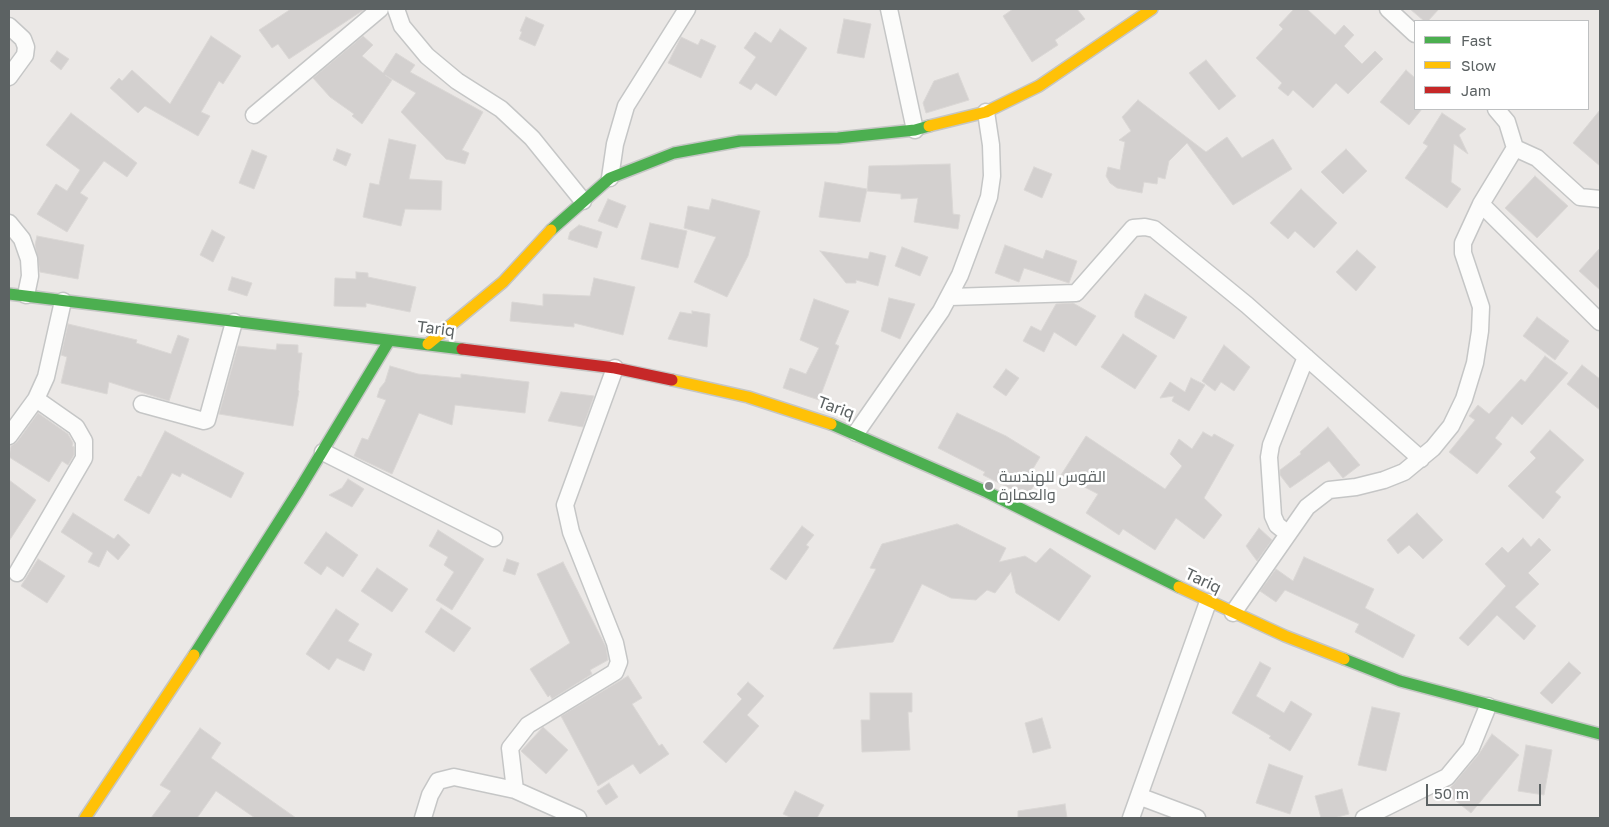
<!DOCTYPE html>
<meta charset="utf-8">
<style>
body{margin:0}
#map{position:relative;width:1609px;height:827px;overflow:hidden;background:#ebe8e6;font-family:"Golos Text",sans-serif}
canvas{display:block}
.frame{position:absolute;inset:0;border:10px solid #5c6263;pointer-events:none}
.legend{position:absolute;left:1414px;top:20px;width:175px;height:90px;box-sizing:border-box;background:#fff;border:1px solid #bec0c1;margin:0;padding:6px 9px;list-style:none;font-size:15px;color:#5c6263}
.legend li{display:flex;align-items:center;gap:10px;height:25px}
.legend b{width:25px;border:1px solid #bec0c1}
.scale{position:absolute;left:1426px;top:784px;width:115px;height:22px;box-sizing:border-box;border:2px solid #5c6263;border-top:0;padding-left:6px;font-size:15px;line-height:18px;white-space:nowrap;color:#5c6263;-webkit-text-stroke:4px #fff;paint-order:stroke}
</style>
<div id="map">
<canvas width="1609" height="827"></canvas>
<div class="frame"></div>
<ul class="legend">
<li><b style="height:6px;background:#4caf50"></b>Fast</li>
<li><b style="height:6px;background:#ffc107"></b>Slow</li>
<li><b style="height:6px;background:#c62828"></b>Jam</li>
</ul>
<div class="scale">50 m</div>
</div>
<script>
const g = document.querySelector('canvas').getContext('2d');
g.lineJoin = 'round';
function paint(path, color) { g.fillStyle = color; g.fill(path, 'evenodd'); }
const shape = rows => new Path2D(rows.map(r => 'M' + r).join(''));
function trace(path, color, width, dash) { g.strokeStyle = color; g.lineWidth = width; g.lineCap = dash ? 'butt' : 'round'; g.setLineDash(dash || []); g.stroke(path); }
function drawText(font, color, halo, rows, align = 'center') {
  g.font = font + ' "Golos Text",Cairo,sans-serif'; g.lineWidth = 5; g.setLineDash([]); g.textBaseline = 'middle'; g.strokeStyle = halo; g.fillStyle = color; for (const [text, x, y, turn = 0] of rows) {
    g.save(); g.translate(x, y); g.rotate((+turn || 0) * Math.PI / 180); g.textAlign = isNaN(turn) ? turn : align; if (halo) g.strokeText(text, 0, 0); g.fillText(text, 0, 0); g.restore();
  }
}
const building = shape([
 [291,9,365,9,289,59,278,44,272,48,259,30,291,9],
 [1013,9,1077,9,1085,19,1055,40,1058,45,1032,62,1003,16,1013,9],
 [1294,9,1307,9,1335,35,1344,25,1354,35,1344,46,1362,64,1375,51,1383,59,1348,94,1336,83,1313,108,1293,90,1288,96,1278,88,1282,83,1256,58,1283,29,1279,25,1294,9],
 [1410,9,1439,9,1428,21,1424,21,1410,9],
 [526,17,544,25,535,46,519,39,522,32,520,31,526,17],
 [844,19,871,24,864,58,837,53,844,19],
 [780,29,807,48,776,96,756,83,751,90,739,83,756,57,744,48,755,32,771,43,780,29],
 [211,36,241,56,223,84,219,81,201,112,210,116,198,136,145,106,138,113,110,88,119,78,122,81,132,70,170,104,211,36],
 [363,36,373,45,362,56,383,73,396,53,415,65,410,72,483,112,462,150,469,153,465,164,446,159,401,112,416,93,385,75,392,80,362,124,352,116,354,114,330,97,313,78,363,36],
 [681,37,698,45,701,39,716,46,701,78,668,63,681,37],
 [57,51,69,59,61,70,50,61,57,51],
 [1206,60,1236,96,1219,110,1189,73,1206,60],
 [1406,70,1415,78,1415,109,1422,109,1409,125,1380,102,1406,70],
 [958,73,969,100,926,113,923,103,934,81,958,73],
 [1138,100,1206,152,1227,137,1242,158,1273,139,1292,169,1233,205,1187,143,1169,161,1165,179,1158,177,1157,184,1144,182,1142,193,1117,188,1110,183,1106,176,1108,167,1120,170,1125,142,1119,140,1131,131,1122,117,1138,100],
 [1600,110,1600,166,1573,143,1600,110],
 [71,113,137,163,127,177,104,161,80,193,88,198,67,232,37,214,56,184,67,191,80,170,46,145,71,113],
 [1442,113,1466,129,1459,135,1468,154,1454,144,1451,182,1461,189,1447,208,1405,178,1428,146,1423,143,1442,113],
 [389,139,416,145,409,179,442,181,441,210,405,209,401,226,363,217,370,183,379,185,389,139],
 [337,149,351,154,346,166,333,160,337,149],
 [1346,149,1367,171,1343,194,1321,172,1346,149],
 [252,150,267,156,254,189,239,183,252,150],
 [950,164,953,214,960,215,958,229,914,222,918,198,901,199,901,194,867,191,869,166,950,164],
 [1034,167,1052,174,1042,198,1024,190,1034,167],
 [1535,176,1568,206,1537,238,1505,208,1535,176],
 [825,182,867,189,860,222,819,217,825,182],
 [1301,189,1337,223,1314,248,1295,231,1288,239,1270,223,1301,189],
 [608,199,626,206,617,228,598,221,608,199],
 [712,199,760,211,748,256,727,297,694,282,716,237,684,228,688,206,709,210,712,199],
 [650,223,687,231,678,268,641,259,650,223],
 [579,225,602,232,597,248,568,239,570,232,579,225],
 [212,230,225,237,213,262,200,255,212,230],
 [37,236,84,245,78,279,40,272,35,245,37,236],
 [1005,245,1043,259,1046,250,1077,261,1069,283,1024,268,1019,282,995,273,1005,245],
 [902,247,928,257,920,276,895,266,902,247],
 [1600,248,1600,290,1579,271,1600,248],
 [1357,250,1376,267,1356,291,1336,272,1357,250],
 [820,251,868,259,870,252,886,256,878,286,856,280,856,283,846,283,820,251],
 [356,272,368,273,368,277,416,287,410,312,366,303,366,307,334,306,335,278,356,279,356,272],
 [232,277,252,283,247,296,228,290,232,277],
 [594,278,635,287,623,335,574,323,574,327,510,321,512,302,543,306,543,294,590,296,594,278],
 [1145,294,1187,317,1174,339,1135,317,1135,312,1145,294],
 [889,298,915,304,900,339,881,331,889,298],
 [814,299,849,311,835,344,839,346,819,400,783,388,790,368,806,374,819,348,800,340,814,299],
 [1073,303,1096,316,1076,346,1054,332,1044,352,1023,341,1031,326,1041,331,1056,304,1073,303],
 [692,311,710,314,707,347,668,339,680,312,692,314,692,311],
 [1537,317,1569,341,1555,360,1523,336,1537,317],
 [68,324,137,340,136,343,171,354,178,335,189,339,169,401,109,382,107,394,61,383,67,357,61,355,68,324],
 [1123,334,1157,356,1135,389,1101,367,1123,334],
 [277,344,298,345,298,353,302,353,298,390,299,391,293,426,219,414,238,346,276,350,277,344],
 [1224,345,1250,367,1234,391,1221,382,1215,391,1202,381,1224,345],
 [1545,356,1568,373,1522,425,1512,416,1495,438,1502,444,1477,474,1449,452,1475,420,1469,416,1478,405,1489,414,1521,379,1525,382,1545,356],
 [1582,365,1600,379,1600,410,1567,384,1582,365],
 [390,366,418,374,461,378,461,374,529,382,525,413,455,405,452,425,419,413,392,474,354,456,362,438,368,440,386,400,377,397,380,388,385,382,390,366],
 [1006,369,1019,378,1006,396,993,387,1006,369],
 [1191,378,1205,385,1189,411,1172,401,1174,396,1160,398,1170,382,1185,392,1191,378],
 [561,392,594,396,583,427,548,421,561,392],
 [38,413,68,434,73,443,72,446,74,447,74,455,68,465,62,461,49,482,9,457,11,446,17,442,38,413],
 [957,413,1006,436,1040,457,1028,477,1036,482,1027,497,983,475,985,472,938,448,957,413],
 [1328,427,1360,465,1343,478,1329,461,1290,488,1280,475,1280,470,1301,454,1300,452,1328,427],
 [1550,430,1584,460,1555,492,1561,497,1543,519,1508,486,1536,458,1530,452,1550,430],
 [165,431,244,473,231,498,182,473,180,477,172,473,149,514,124,500,138,476,141,477,165,431],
 [1203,432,1212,437,1214,434,1234,445,1204,498,1222,515,1204,539,1176,518,1155,550,1123,529,1119,535,1086,513,1098,494,1061,475,1086,436,1165,489,1182,466,1170,454,1179,439,1192,449,1203,432],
 [348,479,364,489,352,507,329,495,342,488,348,479],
 [9,480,36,500,9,541,9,480],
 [73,513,114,539,118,534,130,545,118,560,107,550,99,567,88,562,93,553,61,532,73,513],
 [1417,513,1443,540,1423,559,1409,545,1398,554,1387,540,1417,513],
 [957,524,1006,548,999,562,1025,556,1036,563,1050,548,1091,576,1059,621,1016,593,1011,572,995,593,987,590,976,600,951,598,922,584,893,642,833,649,876,569,870,568,882,544,957,524],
 [802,526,814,535,806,545,809,547,786,580,770,569,802,526],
 [1259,528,1272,540,1257,561,1246,546,1259,528],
 [438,530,484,559,452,610,436,600,454,572,444,565,448,557,429,546,438,530],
 [326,532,358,555,343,577,327,566,321,575,304,563,326,532],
 [1523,538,1531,547,1539,538,1551,550,1528,573,1539,584,1515,607,1536,626,1524,640,1497,615,1468,646,1459,638,1506,586,1485,564,1502,547,1508,553,1523,538],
 [1304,557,1374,589,1365,608,1415,635,1403,658,1355,632,1359,624,1285,590,1276,602,1260,591,1276,569,1293,581,1304,557],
 [38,559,65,576,47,603,21,586,38,559],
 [507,559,519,563,515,575,503,571,507,559],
 [563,562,606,647,608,660,590,670,592,674,552,699,550,695,548,697,530,669,570,643,537,574,563,562],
 [377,568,408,589,392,612,361,591,377,568],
 [441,608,471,628,454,652,425,632,441,608],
 [336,609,359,624,348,641,372,654,364,671,337,658,329,670,306,654,336,609],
 [1260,662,1271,668,1256,696,1284,713,1291,701,1312,714,1290,751,1269,738,1271,736,1232,713,1260,662],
 [1569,662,1581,673,1552,704,1540,693,1569,662],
 [628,676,642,698,632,704,659,746,662,744,669,754,640,774,633,764,598,786,561,716,628,676],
 [748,682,764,696,747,715,759,726,726,763,703,742,742,699,737,694,748,682],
 [870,693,912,693,912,712,908,712,910,750,862,752,861,720,870,720,870,693],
 [1372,707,1400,713,1386,771,1358,765,1372,707],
 [1042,718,1051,748,1033,753,1025,723,1042,718],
 [543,727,568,750,546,774,521,751,543,727],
 [200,728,221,743,211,758,296,818,255,818,216,791,197,818,151,818,171,791,160,785,200,728],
 [1492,734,1519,755,1471,813,1446,793,1479,754,1492,734],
 [1526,745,1552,750,1544,795,1518,791,1526,745],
 [1269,764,1303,776,1290,814,1256,803,1269,764],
 [609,783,618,797,606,805,597,791,609,783],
 [1342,789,1349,814,1334,818,1321,818,1315,796,1342,789],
 [795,791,824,805,817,818,792,818,783,814,795,791],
 [1065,804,1067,818,1018,818,1018,811,1065,804]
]);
paint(building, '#d3d0cf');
trace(building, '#dad7d5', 1);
const street = shape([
 [396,9,402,26,427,56,457,81,501,109,532,138,583,201],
 [889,9,915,130],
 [1388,9,1415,34],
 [9,26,23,39,26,47,25,55,9,77],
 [254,115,380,9],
 [1515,148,1537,158,1580,197,1600,199],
 [610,178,615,144,626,106,687,9],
 [1481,204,1600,322],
 [9,223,22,239,29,259,30,276,26,295],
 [950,297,1076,293,1133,228,1145,227,1154,229,1247,305,1421,459],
 [142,404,204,421,207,420,234,322],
 [856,433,941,311,960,275,989,197,992,176,991,145,986,112],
 [9,436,36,399,46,377,63,301],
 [323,452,494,538],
 [1287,533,1277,525,1273,516,1269,457,1271,445,1306,357],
 [17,573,84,458,84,441,76,427,36,399],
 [1233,613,1307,507,1329,490,1356,487,1384,480,1404,472,1433,448,1451,426,1464,399,1475,363,1480,331,1481,307,1463,253,1463,243,1481,204,1515,148,1507,122,1496,109],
 [1141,797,1197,818],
 [423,818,430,795,438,781,454,777,515,790],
 [578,818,515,790,510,748,528,725,615,672,619,662,615,643,571,532,565,505,615,368],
 [1131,818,1208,602],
 [1364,818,1447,777,1471,748,1488,706]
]);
const fast = shape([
 [551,230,610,178,674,153,740,141,838,138,915,130,929,126],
 [9,294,462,349],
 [831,424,987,492,1179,587],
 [194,655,299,490,389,341],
 [1344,659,1400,681,1600,734]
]);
const slow = shape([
 [929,126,986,112,1039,86,1152,9],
 [428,344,503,282,551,230],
 [672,380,748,397,831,424],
 [1179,587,1285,636,1344,659],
 [85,818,194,655]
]);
const jam = shape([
 [462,349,615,368,672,380]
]);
trace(street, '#c5c6c6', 19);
trace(fast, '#c5c6c5', 14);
trace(slow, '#c5c6c5', 14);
trace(jam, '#c5c6c5', 14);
trace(street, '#fcfcfb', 16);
trace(fast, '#4caf50', 11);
trace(slow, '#ffc107', 11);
trace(jam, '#c62828', 11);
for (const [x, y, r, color] of [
 [989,486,5,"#8e9191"]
]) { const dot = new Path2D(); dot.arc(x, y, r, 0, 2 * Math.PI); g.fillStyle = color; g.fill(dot); trace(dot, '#fff', 2); }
drawText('16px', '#5c6263', '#fff', [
 ["Tariq",436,329,7],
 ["Tariq",836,408,20],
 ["Tariq",1203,581,25]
]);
drawText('16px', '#5c6263', '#fff', [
 ["القوس للهندسة",999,477],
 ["والعمارة",999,495]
], 'left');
</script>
